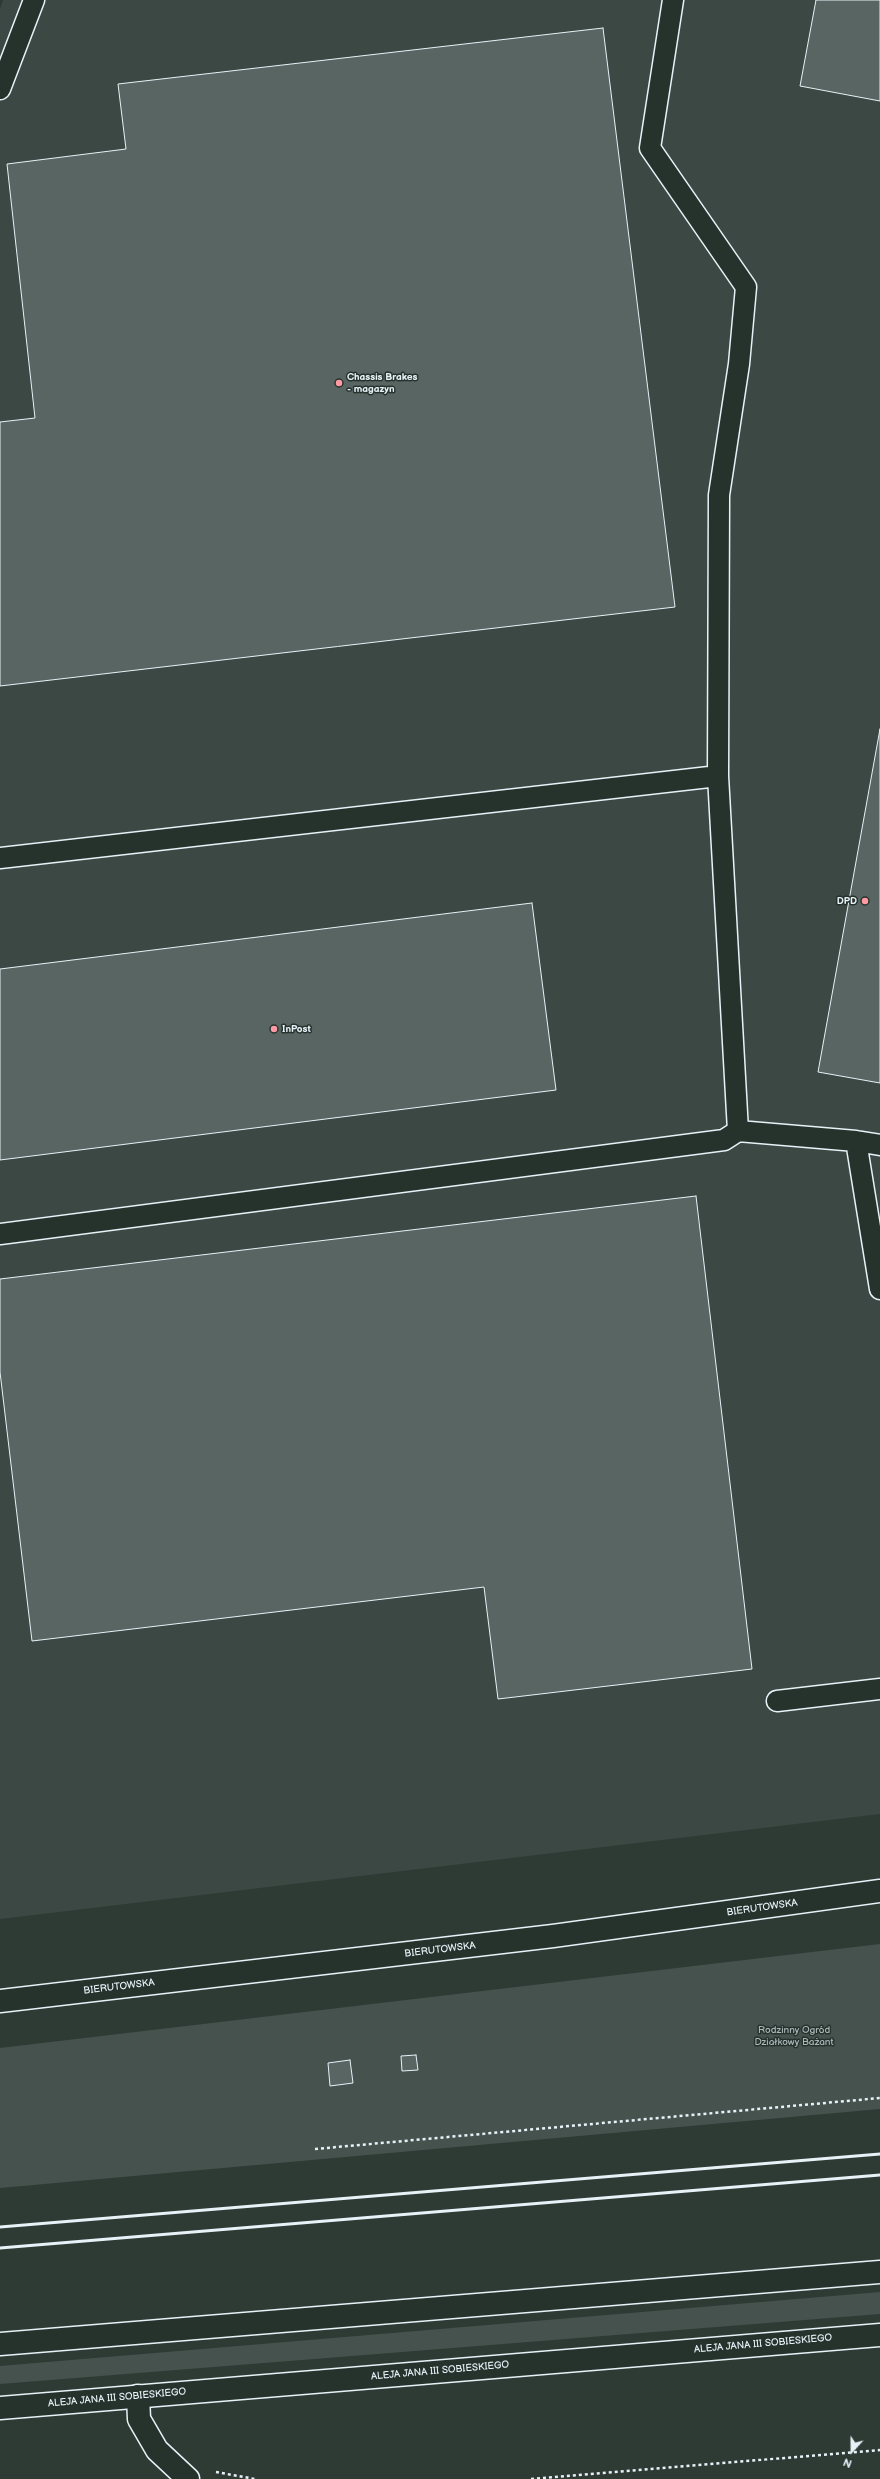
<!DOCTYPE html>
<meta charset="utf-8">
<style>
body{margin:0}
#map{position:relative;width:880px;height:2479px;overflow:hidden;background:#2e3b35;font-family:"Balsamiq Sans",sans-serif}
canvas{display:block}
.north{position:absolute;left:832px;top:2431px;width:40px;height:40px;-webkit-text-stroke:3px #26332d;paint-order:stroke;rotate:201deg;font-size:11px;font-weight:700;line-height:16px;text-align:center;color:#e8f1f8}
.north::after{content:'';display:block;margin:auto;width:14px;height:18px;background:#e8f1f8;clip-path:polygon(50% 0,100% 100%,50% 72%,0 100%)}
</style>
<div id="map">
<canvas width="880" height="2479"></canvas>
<div class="north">N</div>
</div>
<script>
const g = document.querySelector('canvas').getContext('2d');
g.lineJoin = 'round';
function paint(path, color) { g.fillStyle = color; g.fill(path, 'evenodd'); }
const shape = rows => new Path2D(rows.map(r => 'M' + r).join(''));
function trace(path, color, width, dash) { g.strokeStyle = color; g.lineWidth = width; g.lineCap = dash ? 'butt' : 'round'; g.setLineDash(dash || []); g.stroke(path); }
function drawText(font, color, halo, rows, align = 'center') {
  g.font = font + ' "Balsamiq Sans",sans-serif'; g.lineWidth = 3; g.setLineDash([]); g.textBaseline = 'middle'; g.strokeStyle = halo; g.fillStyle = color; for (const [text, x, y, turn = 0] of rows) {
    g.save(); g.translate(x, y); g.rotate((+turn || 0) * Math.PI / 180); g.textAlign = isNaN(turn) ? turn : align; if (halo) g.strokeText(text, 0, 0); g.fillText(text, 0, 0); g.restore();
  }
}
paint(shape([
 [3,0,880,0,880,1814,0,1919,0,9]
]), '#3b4843');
paint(shape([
 [880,1944,880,2109,0,2188,0,2048],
 [880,2292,880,2314,0,2384,0,2366]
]), '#45524e');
const building = shape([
 [816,0,880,0,880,101,800,86,816,0],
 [603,28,675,607,0,686,0,422,35,418,7,164,126,149,118,84,603,28],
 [880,729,880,1083,818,1072,880,729],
 [532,903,556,1090,0,1160,0,969,532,903],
 [696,1196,752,1669,498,1699,484,1587,32,1641,0,1372,0,1279,696,1196],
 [416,2055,418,2070,402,2071,401,2056,416,2055],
 [350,2060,353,2083,330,2086,328,2063,350,2060]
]);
paint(building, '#596563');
trace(building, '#e8f1f8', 1);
const service = shape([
 [0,89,34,0],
 [718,776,738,1131,856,1141,880,1145],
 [0,858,718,776,719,495,739,364,746,287,650,148,673,0],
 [856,1141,880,1289],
 [0,1234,724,1140,738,1131],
 [777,1701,880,1689]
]);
const minor = shape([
 [138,2396,139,2419,157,2450,188,2479]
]);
const tertiary = shape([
 [0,2001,553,1936,880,1891]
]);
const secondary = shape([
 [0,2344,880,2272],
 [0,2408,880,2335]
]);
trace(service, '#e8f1f8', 23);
trace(minor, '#e8f1f8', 25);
trace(tertiary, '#e8f1f8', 25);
trace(secondary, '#e8f1f8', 25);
trace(shape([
 [315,2149,880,2098],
 [216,2472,255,2479],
 [531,2479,880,2450]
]), '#e8f1f8', 2.5, [3, 3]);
trace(service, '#26332d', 20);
trace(minor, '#26332d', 22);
trace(tertiary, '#26332d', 22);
trace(secondary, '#26332d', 22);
trace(shape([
 [0,2227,880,2154],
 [0,2248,880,2175]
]), '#e8f1f8', 3);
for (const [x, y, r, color] of [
 [339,383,4,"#ff9aa2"],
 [865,901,4,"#ff9aa2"],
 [274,1029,4,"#ff9aa2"]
]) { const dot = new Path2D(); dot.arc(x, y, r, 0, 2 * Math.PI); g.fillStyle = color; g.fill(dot); trace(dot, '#26332d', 1.5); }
drawText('bold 10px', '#e8f1f8', '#26332d', [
 ["Chassis Brakes",347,377],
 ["- magazyn",347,389],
 ["DPD",857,901,"right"],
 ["InPost",282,1029]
], 'left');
drawText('10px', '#e8f1f8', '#26332d', [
 ["BIERUTOWSKA",762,1908,-8],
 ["BIERUTOWSKA",440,1950,-7],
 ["BIERUTOWSKA",119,1987,-7],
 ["ALEJA JANA III SOBIESKIEGO",763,2344,-5],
 ["ALEJA JANA III SOBIESKIEGO",440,2371,-5],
 ["ALEJA JANA III SOBIESKIEGO",117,2398,-5]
]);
drawText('10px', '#afb9bc', '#26332d', [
 ["Rodzinny Ogród",794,2030],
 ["Działkowy Bażant",794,2042]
]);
</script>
